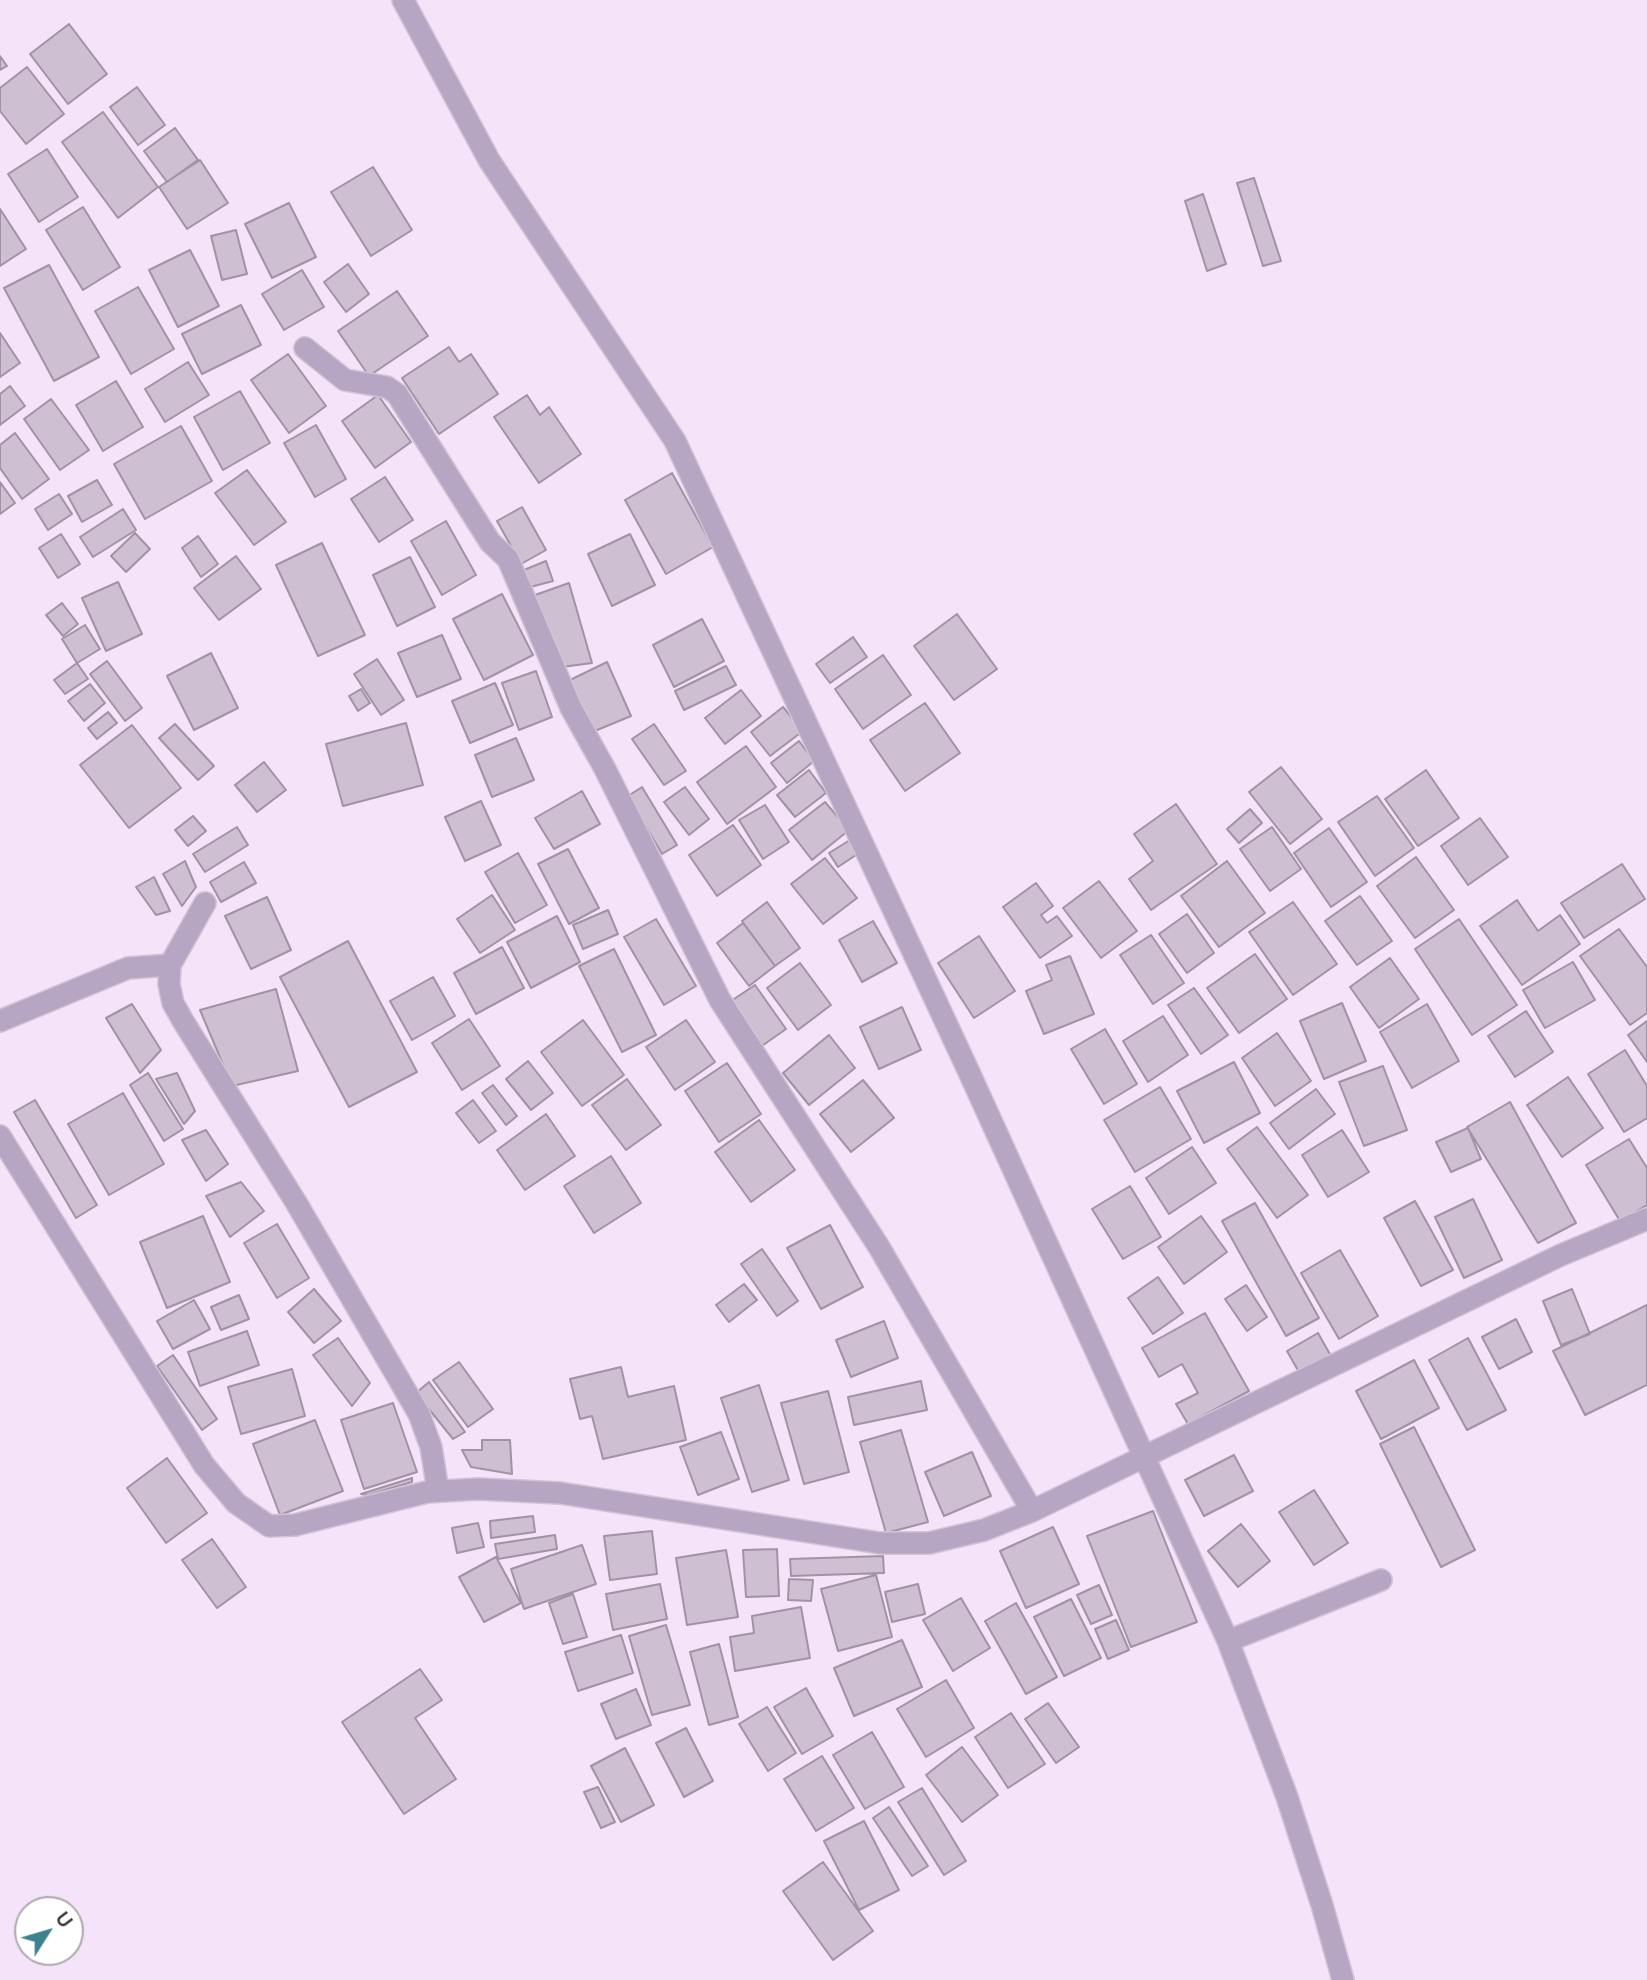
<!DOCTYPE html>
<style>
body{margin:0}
#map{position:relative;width:1647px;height:1980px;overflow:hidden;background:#f5e4f9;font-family:Manrope,sans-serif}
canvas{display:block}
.north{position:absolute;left:14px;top:1896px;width:70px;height:70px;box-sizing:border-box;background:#fff;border:2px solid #acaaad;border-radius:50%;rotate:53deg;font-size:19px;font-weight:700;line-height:28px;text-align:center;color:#302a32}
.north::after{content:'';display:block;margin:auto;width:24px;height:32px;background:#3d828f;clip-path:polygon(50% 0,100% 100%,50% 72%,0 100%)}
</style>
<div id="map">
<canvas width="1647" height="1980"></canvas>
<div class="north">U</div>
</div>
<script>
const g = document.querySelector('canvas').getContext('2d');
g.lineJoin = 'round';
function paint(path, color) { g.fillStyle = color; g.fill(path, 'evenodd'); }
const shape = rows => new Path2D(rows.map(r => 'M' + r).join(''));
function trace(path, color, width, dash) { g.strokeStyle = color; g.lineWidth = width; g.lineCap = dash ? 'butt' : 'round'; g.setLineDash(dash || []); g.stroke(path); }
const building = shape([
 [69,24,107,74,68,104,30,54,69,24],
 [0,56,7,66,0,70,0,56],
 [27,67,64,114,26,144,0,111,0,88,27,67],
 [137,87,165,125,138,145,110,107,137,87],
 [103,112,158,187,118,218,62,142,103,112],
 [175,128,198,160,167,182,144,151,175,128],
 [47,149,78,197,39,222,8,174,47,149],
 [200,160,228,203,187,229,159,187,200,160],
 [373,167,412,230,371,256,331,192,373,167],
 [1254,178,1281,261,1263,266,1237,183,1254,178],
 [1203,194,1226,264,1207,271,1185,201,1203,194],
 [289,203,316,257,272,278,245,224,289,203],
 [83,207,120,267,83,290,46,230,83,207],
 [0,209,26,249,0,266,0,209],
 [236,230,247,274,222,280,211,236,236,230],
 [190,250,219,306,178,327,149,270,190,250],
 [348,264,369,294,346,312,324,282,348,264],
 [49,265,99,357,54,381,4,288,49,265],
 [302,270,324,307,284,330,262,294,302,270],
 [138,287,174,349,131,374,95,311,138,287],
 [397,291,428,336,369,376,338,331,397,291],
 [241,305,261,345,202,374,182,334,241,305],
 [0,333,20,363,0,377,0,333],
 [449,347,459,362,471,354,498,394,439,434,402,378,449,347],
 [288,354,326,406,289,433,251,380,288,354],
 [188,362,209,395,165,422,145,389,188,362],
 [116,381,143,427,103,451,76,405,116,381],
 [10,386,25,406,0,425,0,394,10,386],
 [240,391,270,443,223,470,194,417,240,391],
 [378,395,411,442,375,468,342,421,378,395],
 [527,395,540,415,549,407,581,454,539,483,494,417,527,395],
 [51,399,89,450,60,470,24,419,51,399],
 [316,425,346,479,315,497,284,443,316,425],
 [181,426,212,481,145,519,114,464,181,426],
 [15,433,49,479,22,499,0,468,0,445,15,433],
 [247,470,286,522,254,545,215,493,247,470],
 [672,473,713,547,666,574,625,500,672,473],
 [385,477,413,520,379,542,351,499,385,477],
 [97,480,112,505,82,522,68,496,97,480],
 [0,482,15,503,0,514,0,482],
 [59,494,72,514,48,530,35,509,59,494],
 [522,507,546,550,521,564,497,521,522,507],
 [123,509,136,530,93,557,80,537,123,509],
 [446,521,476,575,442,595,411,541,446,521],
 [135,533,150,549,126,572,111,556,135,533],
 [61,534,80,564,58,578,39,548,61,534],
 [630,534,655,585,612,606,588,554,630,534],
 [198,536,218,564,201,577,182,548,198,536],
 [322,543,365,635,318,656,276,565,322,543],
 [236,556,261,589,219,620,194,588,236,556],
 [410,557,435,607,397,626,373,575,410,557],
 [546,561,553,581,523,589,519,572,546,561],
 [118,582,142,634,106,651,82,598,118,582],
 [569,583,592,663,562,667,535,595,569,583],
 [502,594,533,655,484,680,453,619,502,594],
 [62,603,78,624,63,636,46,615,62,603],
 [957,614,997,669,954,700,914,646,957,614],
 [702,619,724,661,674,687,653,645,702,619],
 [85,625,100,649,77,663,62,639,85,625],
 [442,635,461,679,417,697,398,653,442,635],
 [853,637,867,657,830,683,816,664,853,637],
 [211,653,238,708,194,730,167,676,211,653],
 [883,655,911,695,863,729,835,689,883,655],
 [377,659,404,700,381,715,354,674,377,659],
 [107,661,142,708,125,721,90,674,107,661],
 [607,662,631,716,590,733,568,681,607,662],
 [77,663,88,679,65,694,54,680,77,663],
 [726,666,736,685,684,710,675,691,726,666],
 [536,671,552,717,519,730,502,683,536,671],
 [495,683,513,725,470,743,452,701,495,683],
 [90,684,105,703,84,721,68,701,90,684],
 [361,689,370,703,358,711,349,696,361,689],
 [741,690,761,716,725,744,705,718,741,690],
 [925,703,960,753,905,791,870,740,925,703],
 [783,707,803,731,770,756,751,732,783,707],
 [108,712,117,723,97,739,88,728,108,712],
 [406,723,423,785,343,806,326,744,406,723],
 [175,724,214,766,198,780,159,738,175,724],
 [654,724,686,771,664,785,632,739,654,724],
 [132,725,181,788,129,828,80,765,132,725],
 [516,738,534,780,492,797,475,755,516,738],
 [799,741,814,761,787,783,771,763,799,741],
 [746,746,776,787,727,824,697,782,746,746],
 [264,762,286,790,257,812,235,785,264,762],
 [1281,767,1322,819,1290,844,1249,792,1281,767],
 [809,770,826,793,795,817,777,795,809,770],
 [1426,770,1459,818,1418,846,1385,799,1426,770],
 [642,787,677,845,662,854,628,796,642,787],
 [685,787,709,819,689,835,664,802,685,787],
 [582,791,600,824,554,849,535,818,582,791],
 [1377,796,1414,848,1375,876,1338,822,1377,796],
 [481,801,501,845,465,861,445,817,481,801],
 [825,802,849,830,812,860,789,830,825,802],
 [1176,804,1217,864,1151,910,1129,879,1153,861,1134,834,1176,804],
 [765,805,789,842,763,859,739,820,765,805],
 [1250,809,1262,823,1239,843,1227,829,1250,809],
 [193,816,206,831,188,846,175,830,193,816],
 [1480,818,1508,857,1468,885,1441,846,1480,818],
 [733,825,761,865,717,896,689,855,733,825],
 [237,827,248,845,205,872,193,854,237,827],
 [1272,827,1301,869,1270,891,1240,849,1272,827],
 [1329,828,1367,882,1331,907,1294,853,1329,828],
 [850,840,859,853,838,867,829,853,850,840],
 [568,849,599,908,569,924,538,864,568,849],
 [518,853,547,905,515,923,485,872,518,853],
 [1416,857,1454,910,1415,938,1377,886,1416,857],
 [825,858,857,898,823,924,791,884,825,858],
 [185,861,196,887,182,906,163,874,185,861],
 [1227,861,1265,913,1219,947,1181,896,1227,861],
 [244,862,256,883,221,902,210,882,244,862],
 [1622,864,1645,899,1584,938,1561,903,1622,864],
 [154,877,170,911,156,915,136,887,154,877],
 [1099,881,1137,931,1101,958,1063,908,1099,881],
 [1036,883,1053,906,1041,915,1047,923,1057,916,1072,936,1040,958,1003,907,1036,883],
 [492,895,515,930,480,953,457,919,492,895],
 [1360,896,1392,941,1357,965,1325,921,1360,896],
 [267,897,291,950,251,969,225,916,267,897],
 [1517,900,1538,931,1560,915,1580,944,1522,985,1480,926,1517,900],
 [767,902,800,948,775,966,742,921,767,902],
 [1293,902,1337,964,1293,995,1249,932,1293,902],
 [608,910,618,934,583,949,573,925,608,910],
 [1187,914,1214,953,1187,973,1159,934,1187,914],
 [557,916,580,962,531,988,507,942,557,916],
 [656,919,696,986,664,1005,624,937,656,919],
 [1459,919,1517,1005,1472,1035,1415,949,1459,919],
 [873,921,897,963,862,982,839,940,873,921],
 [743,923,775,966,749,986,717,943,743,923],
 [1619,929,1647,967,1647,1013,1630,1025,1580,956,1619,929],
 [1151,935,1184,983,1153,1004,1120,955,1151,935],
 [979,936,1015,991,974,1018,938,963,979,936],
 [348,941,417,1072,349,1107,280,977,348,941],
 [502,947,524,988,476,1014,454,973,502,947],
 [614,949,656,1035,622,1052,579,966,614,949],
 [1255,954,1287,999,1239,1033,1207,988,1255,954],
 [1070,956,1094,1014,1044,1034,1026,991,1052,980,1046,965,1070,956],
 [1390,958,1419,999,1379,1028,1350,987,1390,958],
 [1573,962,1595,1000,1545,1028,1523,990,1573,962],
 [800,963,831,1005,798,1030,767,988,800,963],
 [433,977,455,1016,412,1040,390,1001,433,977],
 [755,985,786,1029,759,1048,728,1003,755,985],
 [1194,988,1228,1035,1201,1054,1168,1005,1194,988],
 [276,989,298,1071,232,1086,200,1010,276,989],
 [1342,1003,1366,1061,1324,1079,1300,1021,1342,1003],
 [132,1004,161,1050,140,1073,106,1018,132,1004],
 [1427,1004,1459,1061,1412,1088,1380,1032,1427,1004],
 [902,1007,921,1050,879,1069,860,1027,902,1007],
 [1526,1011,1553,1052,1515,1077,1488,1036,1526,1011],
 [1163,1016,1188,1055,1148,1082,1123,1041,1163,1016],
 [469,1019,500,1066,462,1090,432,1043,469,1019],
 [583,1020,624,1075,582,1106,541,1052,583,1020],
 [686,1020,715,1062,675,1090,646,1047,686,1020],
 [1647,1021,1647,1062,1628,1035,1647,1021],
 [1105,1029,1137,1084,1104,1104,1071,1049,1105,1029],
 [1277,1033,1311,1081,1275,1106,1242,1058,1277,1033],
 [829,1035,855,1068,809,1105,783,1073,829,1035],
 [1625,1050,1647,1086,1647,1118,1624,1132,1588,1074,1625,1050],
 [528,1061,553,1093,531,1110,506,1079,528,1061],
 [1234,1062,1260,1113,1204,1143,1177,1091,1234,1062],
 [727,1063,761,1114,719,1142,685,1091,727,1063],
 [1383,1066,1407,1130,1364,1146,1339,1082,1383,1066],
 [148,1073,183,1129,164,1141,130,1085,148,1073],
 [177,1073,195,1111,184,1124,156,1079,177,1073],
 [1568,1077,1603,1128,1562,1157,1527,1105,1568,1077],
 [627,1079,661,1125,626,1150,592,1105,627,1079],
 [863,1080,894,1118,851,1152,820,1114,863,1080],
 [493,1085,517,1116,506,1125,482,1093,493,1085],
 [1160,1087,1191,1139,1135,1172,1104,1120,1160,1087],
 [1316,1089,1335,1114,1289,1149,1270,1123,1316,1089],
 [123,1093,164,1164,109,1195,68,1124,123,1093],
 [35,1100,97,1205,76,1218,14,1112,35,1100],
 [473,1100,496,1131,479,1143,456,1113,473,1100],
 [1510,1102,1576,1223,1538,1243,1467,1127,1510,1102],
 [546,1114,575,1156,525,1190,497,1150,546,1114],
 [759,1120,795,1170,751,1202,715,1152,759,1120],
 [1257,1127,1308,1195,1277,1218,1227,1149,1257,1127],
 [1468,1128,1481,1159,1451,1172,1436,1142,1468,1128],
 [206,1130,228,1164,206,1181,182,1140,206,1130],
 [1342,1130,1369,1172,1328,1197,1302,1155,1342,1130],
 [1629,1139,1647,1168,1647,1205,1620,1221,1586,1165,1629,1139],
 [1192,1147,1216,1183,1169,1214,1146,1178,1192,1147],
 [611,1156,641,1203,594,1233,564,1186,611,1156],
 [241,1182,264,1211,230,1237,206,1196,241,1182],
 [1130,1186,1161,1237,1123,1259,1092,1209,1130,1186],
 [1473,1199,1502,1260,1464,1278,1435,1217,1473,1199],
 [1415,1201,1453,1270,1421,1286,1384,1218,1415,1201],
 [1255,1203,1319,1318,1286,1336,1222,1221,1255,1203],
 [203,1216,230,1282,167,1308,140,1242,203,1216],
 [1201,1216,1227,1252,1184,1284,1158,1247,1201,1216],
 [277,1224,309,1278,277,1298,244,1243,277,1224],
 [830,1225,863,1287,821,1309,787,1248,830,1225],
 [762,1249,798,1301,777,1316,741,1264,762,1249],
 [1340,1250,1378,1316,1339,1339,1301,1273,1340,1250],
 [1158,1277,1183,1313,1153,1334,1128,1298,1158,1277],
 [744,1284,757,1300,729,1322,716,1305,744,1284],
 [1246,1285,1267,1317,1247,1331,1225,1299,1246,1285],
 [314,1289,341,1321,314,1343,288,1312,314,1289],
 [1572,1289,1590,1334,1561,1345,1543,1301,1572,1289],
 [239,1295,249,1319,221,1330,211,1307,239,1295],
 [194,1300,210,1329,173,1349,157,1321,194,1300],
 [1647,1305,1647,1385,1585,1415,1553,1351,1647,1305],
 [1205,1313,1249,1391,1188,1424,1176,1404,1198,1393,1182,1364,1159,1377,1142,1348,1205,1313],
 [1516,1319,1532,1352,1499,1369,1482,1337,1516,1319],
 [884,1321,898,1358,851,1377,836,1340,884,1321],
 [247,1331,259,1365,200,1386,188,1352,247,1331],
 [1318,1333,1331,1356,1300,1374,1287,1351,1318,1333],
 [338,1338,370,1383,352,1406,313,1355,338,1338],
 [1468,1338,1506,1410,1467,1430,1429,1360,1468,1338],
 [173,1355,217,1419,202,1430,157,1366,173,1355],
 [1414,1360,1439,1408,1381,1439,1356,1391,1414,1360],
 [459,1362,493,1409,468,1427,433,1380,459,1362],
 [621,1367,628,1397,674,1386,686,1440,603,1459,592,1416,580,1419,570,1379,621,1367],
 [292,1369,305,1416,241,1434,228,1387,292,1369],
 [921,1381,927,1410,854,1425,848,1397,921,1381],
 [429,1382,465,1432,453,1439,416,1393,429,1382],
 [759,1385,789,1480,752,1492,721,1398,759,1385],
 [828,1391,849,1472,804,1484,781,1403,828,1391],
 [393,1403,417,1472,364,1489,341,1420,393,1403],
 [315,1420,343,1491,280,1515,253,1444,315,1420],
 [1414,1427,1475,1550,1441,1567,1380,1444,1414,1427],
 [901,1430,928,1522,886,1533,860,1442,901,1430],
 [721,1432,739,1479,698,1495,680,1447,721,1432],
 [482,1440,510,1440,512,1474,471,1467,462,1450,482,1450,482,1440],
 [972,1452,991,1496,944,1516,925,1472,972,1452],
 [1234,1455,1253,1491,1204,1516,1185,1480,1234,1455],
 [167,1458,207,1513,166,1543,127,1488,167,1458],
 [412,1478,412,1482,368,1495,361,1494,412,1478],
 [1314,1490,1348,1543,1314,1565,1279,1512,1314,1490],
 [1153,1511,1197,1622,1131,1647,1087,1536,1153,1511],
 [533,1516,535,1532,491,1538,490,1521,533,1516],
 [478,1523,484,1547,457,1553,452,1528,478,1523],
 [1241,1524,1270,1561,1238,1587,1208,1551,1241,1524],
 [1053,1527,1079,1584,1026,1608,1000,1551,1053,1527],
 [652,1531,657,1574,610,1580,604,1536,652,1531],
 [555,1535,557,1549,498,1559,495,1544,555,1535],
 [212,1539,246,1587,217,1608,182,1560,212,1539],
 [582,1545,596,1584,524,1609,511,1569,582,1545],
 [777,1549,779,1596,746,1597,743,1550,777,1549],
 [726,1550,738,1617,687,1625,676,1558,726,1550],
 [883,1556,884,1573,791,1576,790,1559,883,1556],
 [496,1557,521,1603,484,1622,459,1577,496,1557],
 [876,1575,892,1637,838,1651,821,1589,876,1575],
 [789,1579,813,1580,811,1601,788,1600,789,1579],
 [660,1584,667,1619,613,1630,606,1594,660,1584],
 [918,1584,925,1614,892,1622,885,1592,918,1584],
 [1099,1585,1112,1615,1091,1624,1077,1595,1099,1585],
 [573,1594,587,1637,563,1644,549,1603,573,1594],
 [961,1598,990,1648,953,1671,923,1620,961,1598],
 [1071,1599,1101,1658,1064,1676,1034,1617,1071,1599],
 [1016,1603,1057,1677,1026,1694,985,1621,1016,1603],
 [801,1607,810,1658,735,1671,730,1637,754,1633,752,1616,801,1607],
 [1116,1620,1129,1650,1108,1659,1095,1629,1116,1620],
 [666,1625,690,1705,652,1715,629,1636,666,1625],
 [621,1635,633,1673,578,1691,565,1652,621,1635],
 [902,1640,922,1687,854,1716,834,1668,902,1640],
 [719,1644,738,1717,709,1725,690,1652,719,1644],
 [420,1669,442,1700,415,1718,456,1779,404,1814,342,1722,420,1669],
 [946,1680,974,1728,926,1757,897,1709,946,1680],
 [806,1688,833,1736,802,1754,774,1707,806,1688],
 [636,1689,651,1725,616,1739,601,1704,636,1689],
 [1048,1703,1079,1747,1056,1763,1025,1719,1048,1703],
 [767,1707,796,1753,768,1771,739,1724,767,1707],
 [1011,1713,1045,1764,1008,1788,975,1737,1011,1713],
 [686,1728,713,1781,684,1797,656,1743,686,1728],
 [872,1732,904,1787,865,1809,833,1755,872,1732],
 [962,1747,998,1795,962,1822,926,1775,962,1747],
 [625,1748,654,1805,621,1822,591,1766,625,1748],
 [822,1756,854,1808,816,1831,784,1779,822,1756],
 [598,1787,615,1822,601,1828,584,1792,598,1787],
 [922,1788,966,1861,944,1875,898,1802,922,1788],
 [889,1807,928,1866,912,1876,873,1818,889,1807],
 [864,1821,899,1890,859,1910,824,1841,864,1821],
 [823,1862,873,1931,833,1960,783,1891,823,1862]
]);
paint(building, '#cfbfd3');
trace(building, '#a292a5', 2);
const minor = shape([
 [403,0,489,160,675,441,968,1070,1228,1641,1287,1797,1322,1905,1343,1980],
 [305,348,345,380,387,387,397,394,490,542,508,559,571,708,605,769,720,1000,879,1247,1032,1511],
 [170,965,169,984,173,1003,183,1021,297,1204,419,1414,431,1447,438,1491],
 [0,1021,128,968,170,965,205,903],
 [0,1136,204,1465,236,1503,269,1526,295,1525,427,1492,478,1489,560,1493,880,1543,929,1543,984,1530,1032,1511,1561,1255,1647,1219],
 [1228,1641,1381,1580]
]);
trace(minor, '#d2c3d5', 24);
trace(minor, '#b6a6c4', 21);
</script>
